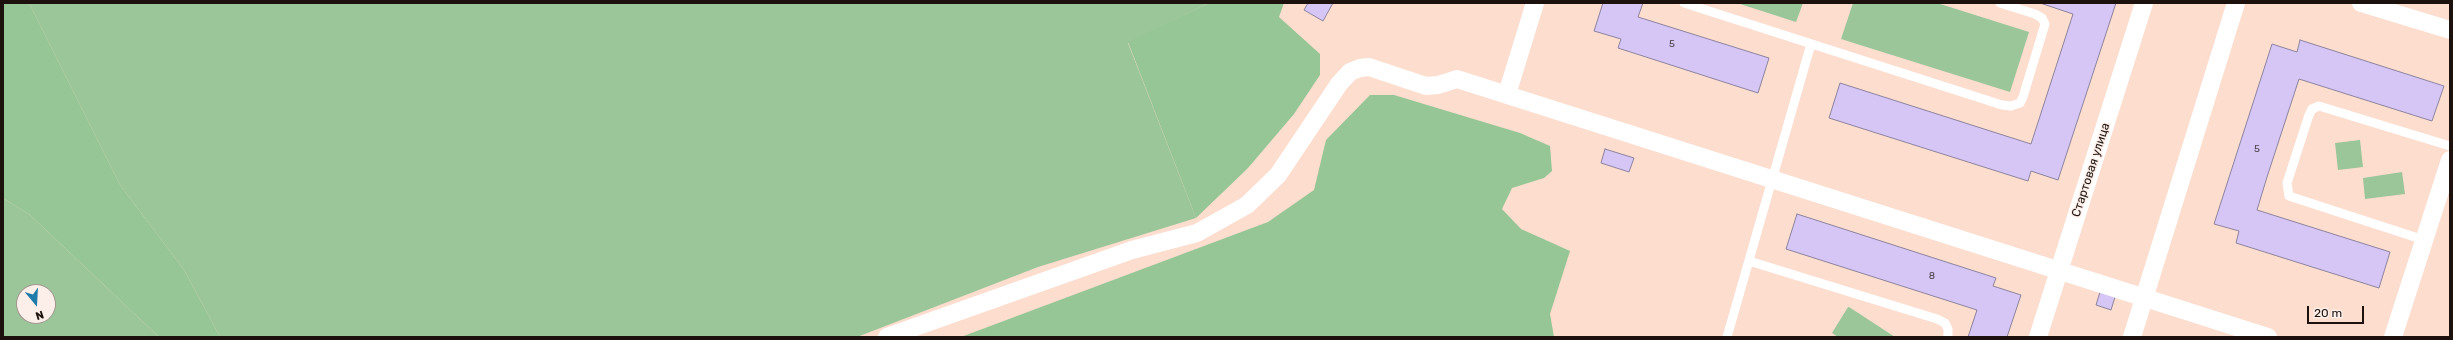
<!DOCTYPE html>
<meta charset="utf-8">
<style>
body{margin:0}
#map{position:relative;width:2453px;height:340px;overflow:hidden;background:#fdddce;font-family:Rubik,sans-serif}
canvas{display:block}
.frame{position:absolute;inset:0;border:4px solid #1c110c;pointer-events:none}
.north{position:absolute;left:16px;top:284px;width:40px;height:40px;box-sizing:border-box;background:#fcefe9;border:1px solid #a29691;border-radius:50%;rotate:162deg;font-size:11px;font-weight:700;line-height:16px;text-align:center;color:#1c110c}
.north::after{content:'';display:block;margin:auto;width:14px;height:18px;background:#1f7ba9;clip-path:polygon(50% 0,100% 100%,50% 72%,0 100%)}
.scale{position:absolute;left:2307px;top:306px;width:57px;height:18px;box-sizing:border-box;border:2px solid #1c110c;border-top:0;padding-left:5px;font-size:12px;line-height:14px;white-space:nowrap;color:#1c110c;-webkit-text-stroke:3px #fcefe9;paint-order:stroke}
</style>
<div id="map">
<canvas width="2453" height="340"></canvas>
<div class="frame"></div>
<div class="north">N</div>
<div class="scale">20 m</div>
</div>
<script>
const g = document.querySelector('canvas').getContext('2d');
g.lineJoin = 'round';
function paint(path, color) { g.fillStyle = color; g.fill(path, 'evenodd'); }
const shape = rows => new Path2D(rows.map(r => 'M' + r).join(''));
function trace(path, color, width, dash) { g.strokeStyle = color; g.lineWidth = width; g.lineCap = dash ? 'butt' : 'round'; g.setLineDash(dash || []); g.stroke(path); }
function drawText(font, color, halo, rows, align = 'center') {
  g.font = font + ' Rubik,sans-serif'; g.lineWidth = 3; g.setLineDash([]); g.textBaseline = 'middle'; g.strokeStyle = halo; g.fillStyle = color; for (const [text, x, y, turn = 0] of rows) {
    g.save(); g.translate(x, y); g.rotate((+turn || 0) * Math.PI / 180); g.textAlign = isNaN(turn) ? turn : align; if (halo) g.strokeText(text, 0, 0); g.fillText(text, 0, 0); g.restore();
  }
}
paint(shape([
 [29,3,1209,3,1128,43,1196,218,1038,267,857,337,220,337,184,270,120,185],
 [1737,3,1803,3,1796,22],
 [1853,3,1937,3,2029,32,2010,92,1841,39],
 [2360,140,2363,167,2338,170,2335,143],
 [2402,172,2405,194,2365,199,2363,178],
 [3,198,29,214,159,337,3,337],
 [24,292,48,292,48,316,24,316],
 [1848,307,1849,307,1895,337,1838,337,1832,333]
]), '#9bc69a');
paint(shape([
 [3,3,29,3,120,185,184,270,220,337,159,337,29,214,3,198],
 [1209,3,1284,3,1279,17,1320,54,1320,75,1294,114,1248,168,1196,218,1128,42],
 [1370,95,1394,95,1520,133,1550,146,1552,171,1544,178,1512,188,1502,209,1521,229,1570,251,1550,314,1554,337,961,337,1268,222,1314,190,1326,140]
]), '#96c695');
const building = shape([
 [1308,3,1333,3,1323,21,1304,10,1308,3],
 [1603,3,1643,3,1638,17,1769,58,1758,93,1618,48,1621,39,1594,31,1603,3],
 [2040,3,2116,3,2058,180,2031,171,2028,181,1829,118,1840,83,2031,144,2073,14,2040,3],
 [2300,40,2444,86,2432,121,2299,79,2267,177,2257,210,2390,252,2379,288,2236,243,2239,231,2214,224,2272,44,2297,52,2300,40],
 [1605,149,1634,158,1629,172,1601,163,1605,149],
 [1797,214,1996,278,1993,286,2021,295,2007,337,1968,337,1977,310,1786,249,1797,214],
 [2100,292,2115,297,2111,310,2096,305,2100,292]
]);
paint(building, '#d6c6f6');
trace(building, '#8c839e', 1);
trace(shape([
 [1684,3,2002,105,2011,106,2020,103,2023,97,2045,24,2042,18,2035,14,2000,3],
 [2424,240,2295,198,2289,196,2287,183,2309,115,2312,109,2319,106,2450,146],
 [1749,261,1937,319,1945,323,1948,329,1948,337],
 [1727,337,1811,44]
]), '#fff', 9);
trace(shape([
 [2361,3,2450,30],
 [1507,94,1535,3],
 [887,337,1132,250,1197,233,1247,205,1278,175,1339,84,1350,72,1360,68,1369,67,1426,86,1438,85,1457,79,2268,337],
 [2038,337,2144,3],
 [2132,337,2236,3],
 [2393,337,2450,160]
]), '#fff', 18);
drawText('10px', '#4a3e46', null, [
 ["5",1672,44],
 ["5",2257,149],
 ["8",1932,276]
]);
drawText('12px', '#1c110c', '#fcefe9', [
 ["Стартовая улица",2091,170,-72]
]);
</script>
